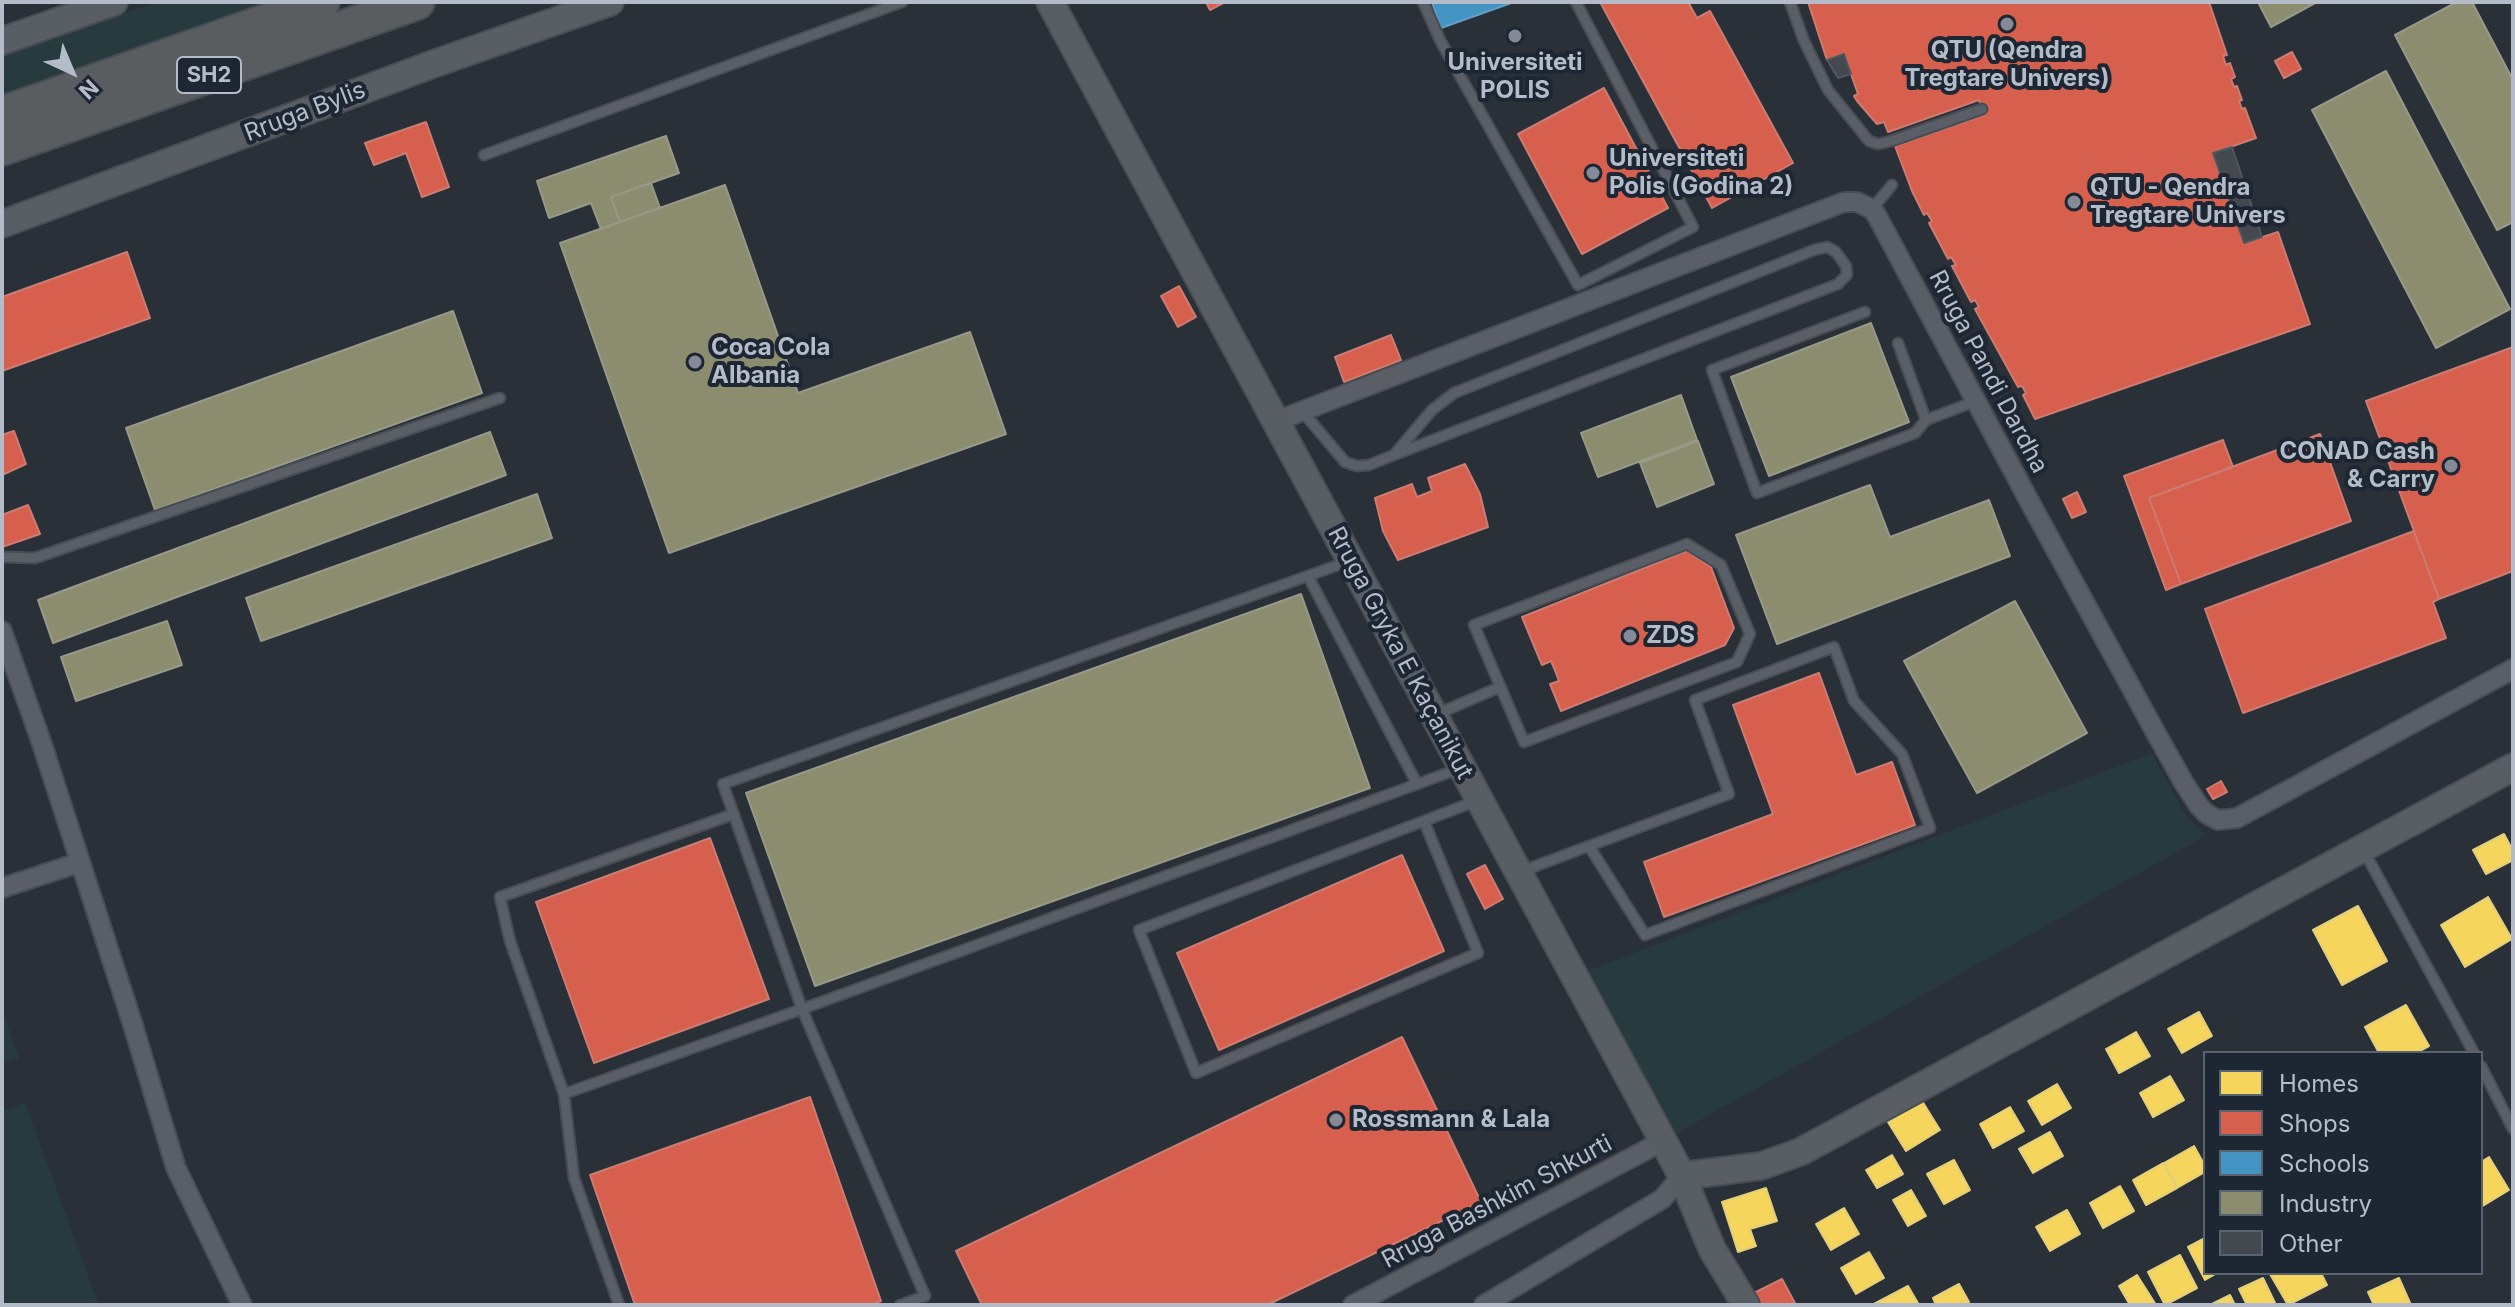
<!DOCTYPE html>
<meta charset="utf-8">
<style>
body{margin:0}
#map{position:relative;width:2515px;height:1307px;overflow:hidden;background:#2a3038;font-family:Inter,sans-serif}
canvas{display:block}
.frame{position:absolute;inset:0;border:4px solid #b4bcc9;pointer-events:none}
.legend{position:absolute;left:2203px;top:1051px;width:280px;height:224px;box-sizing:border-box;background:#1d2633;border:2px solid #59626f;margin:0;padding:10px 14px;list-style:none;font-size:24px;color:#b4bcc9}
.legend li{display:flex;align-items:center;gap:16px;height:40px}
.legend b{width:40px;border:2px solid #59626f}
.north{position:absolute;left:32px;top:32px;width:80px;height:80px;-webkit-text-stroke:6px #1d2633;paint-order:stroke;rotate:136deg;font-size:22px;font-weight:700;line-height:32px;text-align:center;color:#b4bcc9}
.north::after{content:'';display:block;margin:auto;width:28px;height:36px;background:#b4bcc9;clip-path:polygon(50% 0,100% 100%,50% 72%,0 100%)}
</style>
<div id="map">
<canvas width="2515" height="1307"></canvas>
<div class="frame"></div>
<ul class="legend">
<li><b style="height:22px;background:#f6d55c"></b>Homes</li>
<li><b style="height:22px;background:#d6604d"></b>Shops</li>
<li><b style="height:22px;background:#4393c3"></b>Schools</li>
<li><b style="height:22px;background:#8c8c6e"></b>Industry</li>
<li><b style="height:22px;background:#444950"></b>Other</li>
</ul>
<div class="north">N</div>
</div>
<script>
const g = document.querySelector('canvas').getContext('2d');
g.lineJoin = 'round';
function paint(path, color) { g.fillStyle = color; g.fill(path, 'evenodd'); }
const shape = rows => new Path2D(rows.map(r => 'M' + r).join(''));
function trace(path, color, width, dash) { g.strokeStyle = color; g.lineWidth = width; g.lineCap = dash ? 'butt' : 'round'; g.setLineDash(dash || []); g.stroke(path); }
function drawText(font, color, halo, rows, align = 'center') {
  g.font = font + ' Inter,sans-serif'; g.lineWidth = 8; g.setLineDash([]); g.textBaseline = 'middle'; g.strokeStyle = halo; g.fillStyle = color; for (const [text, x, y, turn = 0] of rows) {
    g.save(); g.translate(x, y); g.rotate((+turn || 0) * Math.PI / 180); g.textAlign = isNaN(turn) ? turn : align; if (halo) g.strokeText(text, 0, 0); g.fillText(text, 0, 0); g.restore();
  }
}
paint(shape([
 [156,2,283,2,2,100,2,56],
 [2152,753,2187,818,2207,835,1663,1141,1575,976],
 [2,1009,19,1058,2,1064],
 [25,1103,99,1305,2,1305,2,1111]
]), '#273a3e');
const homes = shape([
 [2504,834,2513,851,2513,860,2486,874,2473,850,2504,834],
 [2488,897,2512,939,2465,967,2441,925,2488,897],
 [2358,906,2387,961,2342,985,2313,930,2358,906],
 [2406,1005,2429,1046,2416,1053,2379,1053,2365,1027,2406,1005],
 [2199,1012,2212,1036,2182,1053,2168,1029,2199,1012],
 [2136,1032,2150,1056,2119,1073,2106,1049,2136,1032],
 [2170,1076,2184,1100,2153,1117,2140,1093,2170,1076],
 [2057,1084,2071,1108,2042,1125,2028,1101,2057,1084],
 [1922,1101,1940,1130,1906,1151,1888,1122,1922,1101],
 [2010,1107,2024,1131,1993,1148,1980,1124,2010,1107],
 [2050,1132,2063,1156,2033,1173,2019,1149,2050,1132],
 [2194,1146,2205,1166,2205,1172,2177,1188,2164,1163,2194,1146],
 [1892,1155,1903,1174,1877,1188,1866,1170,1892,1155],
 [2489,1157,2509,1190,2481,1207,2481,1162,2489,1157],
 [1954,1160,1970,1190,1944,1204,1927,1174,1954,1160],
 [2163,1163,2177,1188,2146,1205,2133,1180,2163,1163],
 [2120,1186,2134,1211,2103,1228,2090,1203,2120,1186],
 [1766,1188,1777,1221,1750,1229,1756,1246,1738,1252,1722,1202,1766,1188],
 [1911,1190,1926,1216,1908,1226,1893,1200,1911,1190],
 [1844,1208,1859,1234,1831,1250,1816,1224,1844,1208],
 [2067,1210,2080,1234,2050,1251,2036,1227,2067,1210],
 [2205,1238,2205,1273,2217,1273,2205,1280,2188,1247,2205,1238],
 [1869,1252,1884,1278,1856,1294,1841,1268,1869,1252],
 [2180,1255,2197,1288,2165,1305,2148,1272,2180,1255],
 [2321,1273,2327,1285,2288,1305,2270,1274,2321,1273],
 [2137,1275,2156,1305,2130,1305,2119,1286,2137,1275],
 [2263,1278,2276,1305,2247,1305,2239,1289,2263,1278],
 [2399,1278,2411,1305,2374,1305,2368,1292,2399,1278],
 [1959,1284,1969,1302,1964,1305,1936,1305,1933,1298,1959,1284],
 [1908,1286,1919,1305,1872,1305,1908,1286],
 [2230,1295,2235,1305,2210,1305,2230,1295]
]);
paint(homes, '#f6d55c');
trace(homes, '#e2ce7d', 2);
const shops = shape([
 [1206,2,1225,2,1210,10,1206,2],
 [1600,2,1688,2,1697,18,1710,11,1793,163,1712,208,1600,2],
 [1808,2,2209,2,2227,55,2223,56,2226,65,2230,63,2235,77,2231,79,2234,87,2237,86,2242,100,2239,101,2242,109,2245,108,2256,138,2213,153,2244,243,2278,232,2310,324,2035,419,2023,395,2026,393,2022,386,2018,387,1975,309,1979,307,1975,300,1971,302,1952,266,1956,265,1951,257,1948,259,1929,223,1932,221,1927,213,1924,215,1912,191,1895,146,1984,115,1979,100,1888,132,1884,122,1877,124,1857,101,1854,96,1858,94,1844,54,1827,60,1808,2],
 [2292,52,2301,69,2284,78,2275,61,2292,52],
 [1604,88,1668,208,1582,254,1518,134,1604,88],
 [426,122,449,187,422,197,406,153,374,165,365,143,426,122],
 [127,252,150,318,2,371,2,297,127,252],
 [1179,286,1196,317,1178,327,1161,296,1179,286],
 [1391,335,1401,360,1344,382,1335,357,1391,335],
 [2513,347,2513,571,2439,599,2366,401,2513,347],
 [14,431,26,464,2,475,2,435,14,431],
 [2320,434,2351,521,2181,584,2149,498,2320,434],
 [2223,440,2233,467,2149,498,2181,584,2166,590,2124,476,2223,440],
 [1465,464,1480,494,1488,527,1398,560,1383,531,1375,498,1412,484,1417,497,1432,491,1428,478,1465,464],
 [2077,492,2086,512,2072,518,2063,499,2077,492],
 [28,505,40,534,2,547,2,515,28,505],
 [2414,531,2439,599,2433,602,2446,638,2243,713,2205,609,2414,531],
 [1687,551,1711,567,1734,628,1725,645,1561,711,1550,684,1559,681,1554,668,1551,661,1542,665,1522,617,1687,551],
 [1819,673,1856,775,1892,762,1915,825,1664,917,1644,862,1773,814,1733,705,1819,673],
 [2221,781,2227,792,2213,799,2207,789,2221,781],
 [710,838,769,999,594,1063,536,902,710,838],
 [1402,855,1444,951,1219,1050,1177,953,1402,855],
 [1485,865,1503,899,1485,909,1467,874,1485,865],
 [1402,1037,1481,1202,1267,1305,982,1305,956,1251,1402,1037],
 [810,1097,881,1301,870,1305,635,1305,590,1175,810,1097],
 [1782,1279,1796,1305,1761,1305,1754,1293,1782,1279]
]);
paint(shops, '#d6604d');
trace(shops, '#cc7c72', 2);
const schools = shape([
 [1432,2,1514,2,1441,28,1432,2]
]);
paint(schools, '#4393c3');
trace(schools, '#659fc5', 2);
const industry = shape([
 [2258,2,2317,2,2271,27,2258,2],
 [2457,2,2472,2,2513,80,2513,222,2497,230,2395,35,2457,2],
 [2386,71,2510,309,2436,348,2312,110,2386,71],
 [666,136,679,173,611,197,620,222,601,229,591,203,549,218,537,181,666,136],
 [651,183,660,208,620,222,611,197,651,183],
 [725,185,798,393,970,332,1006,434,669,553,560,243,725,185],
 [453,311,482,393,155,510,126,428,453,311],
 [1871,323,1909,422,1769,476,1731,377,1871,323],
 [1681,395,1697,440,1598,477,1581,433,1681,395],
 [490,432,506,475,53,643,38,600,490,432],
 [1698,441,1714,484,1657,507,1640,463,1698,441],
 [1870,485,1890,537,1989,500,2010,556,1777,644,1736,535,1870,485],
 [537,494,552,538,261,641,246,598,537,494],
 [1301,594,1370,788,815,986,746,793,1301,594],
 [2015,601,2087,733,1977,793,1904,661,2015,601],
 [167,621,182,665,76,701,61,657,167,621]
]);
paint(industry, '#8c8c6e');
trace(industry, '#989a89', 2);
const building = shape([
 [1844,54,1851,74,1838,78,1827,60,1844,54],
 [2232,147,2262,237,2244,243,2213,153,2232,147]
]);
paint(building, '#444950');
trace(building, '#52575f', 2);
const lane = shape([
 [1423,2,1441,42,1578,285,1693,227,1576,2],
 [1790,2,1804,41,1828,90,1869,141,1878,144,1891,141,1982,109],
 [484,155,902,2],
 [1872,209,1892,185],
 [1865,312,1712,370,1757,493,1915,433,1926,420],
 [1898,343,1926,420,1976,401],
 [1302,411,1345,462,1357,466,1369,465,1394,455,1838,284,1847,275,1846,266,1836,252,1827,247,1814,250,1454,393,1432,410,1394,455],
 [1687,544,1721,565,1750,634,1737,662,1524,742,1474,625,1687,544],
 [2,557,35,558,500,398],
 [1347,562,723,784,802,1009,1461,768],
 [1308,576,1417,784],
 [1437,714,1500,687],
 [1424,821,1478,953,1196,1073,1139,930,1424,821,1476,801],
 [2364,851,2474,1053],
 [1523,871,1541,864,1589,846,1729,794,1695,700,1834,647,1854,701,1902,754,1930,828,1645,935,1589,846],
 [2481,1066,2513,1129],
 [564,1094,802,1009,925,1296,900,1305],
 [619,1305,574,1178,564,1094,510,941,500,897,734,814]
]);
const street = shape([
 [1274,422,1844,202,1857,202,1872,209,1877,216,2033,508,2157,735,2184,783,2199,806,2207,814,2218,820,2237,818,2513,669],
 [2,631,42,744,132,1022,176,1168,242,1305],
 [2,888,78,863],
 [1353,1305,1663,1141],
 [1484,1305,1662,1199,1682,1176]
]);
const secondary = shape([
 [1050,2,1682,1176,1712,1249,1746,1305],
 [2,41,114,2],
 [2,224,436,63,610,2],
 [1682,1176,1761,1166,1800,1152,2513,767]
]);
const highway = shape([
 [2,114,322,2],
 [2,148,417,2]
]);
trace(lane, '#484c53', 13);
trace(street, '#484c53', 22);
trace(secondary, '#484c53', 30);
trace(highway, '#474c53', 38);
trace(lane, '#5a5e66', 9);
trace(street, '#5a5e66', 18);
trace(secondary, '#595d64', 26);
trace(highway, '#5a5d60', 34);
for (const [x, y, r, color] of [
 [2007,24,8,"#848b96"],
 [1515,36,8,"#848b96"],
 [1593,173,8,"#848b96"],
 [2074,202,8,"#848b96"],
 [695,362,8,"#848b96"],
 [2451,466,8,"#848b96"],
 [1630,636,8,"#848b96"],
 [1336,1120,8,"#848b96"]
]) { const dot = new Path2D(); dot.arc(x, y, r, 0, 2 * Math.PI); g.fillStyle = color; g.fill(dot); trace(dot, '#1d2633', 3); }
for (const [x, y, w] of [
 [209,75,64]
]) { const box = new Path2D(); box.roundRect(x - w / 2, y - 18, w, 36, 6); g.fillStyle = '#1d2633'; g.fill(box); trace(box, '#b4bcc9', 2); }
drawText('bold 22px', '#b4bcc9', null, [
 ["SH2",209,75]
]);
drawText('bold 24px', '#b4bcc9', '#1d2633', [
 ["QTU (Qendra",2007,51,"center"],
 ["Tregtare Univers)",2007,79,"center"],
 ["Universiteti",1515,63,"center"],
 ["POLIS",1515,91,"center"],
 ["Universiteti",1609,159],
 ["Polis (Godina 2)",1609,187],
 ["QTU - Qendra",2090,188],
 ["Tregtare Univers",2090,216],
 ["Coca Cola",711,348],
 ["Albania",711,376],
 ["CONAD Cash",2435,452,"right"],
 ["& Carry",2435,480,"right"],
 ["ZDS",1646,636],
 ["Rossmann & Lala",1352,1120]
], 'left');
drawText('24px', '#b4bcc9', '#1d2633', [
 ["Rruga Bylis",305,112,-21],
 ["Rruga Pandi Dardha",1988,372,62],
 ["Rruga Gryka E Kaçanikut",1400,653,62],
 ["Rruga Bashkim Shkurti",1497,1202,-28]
]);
</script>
